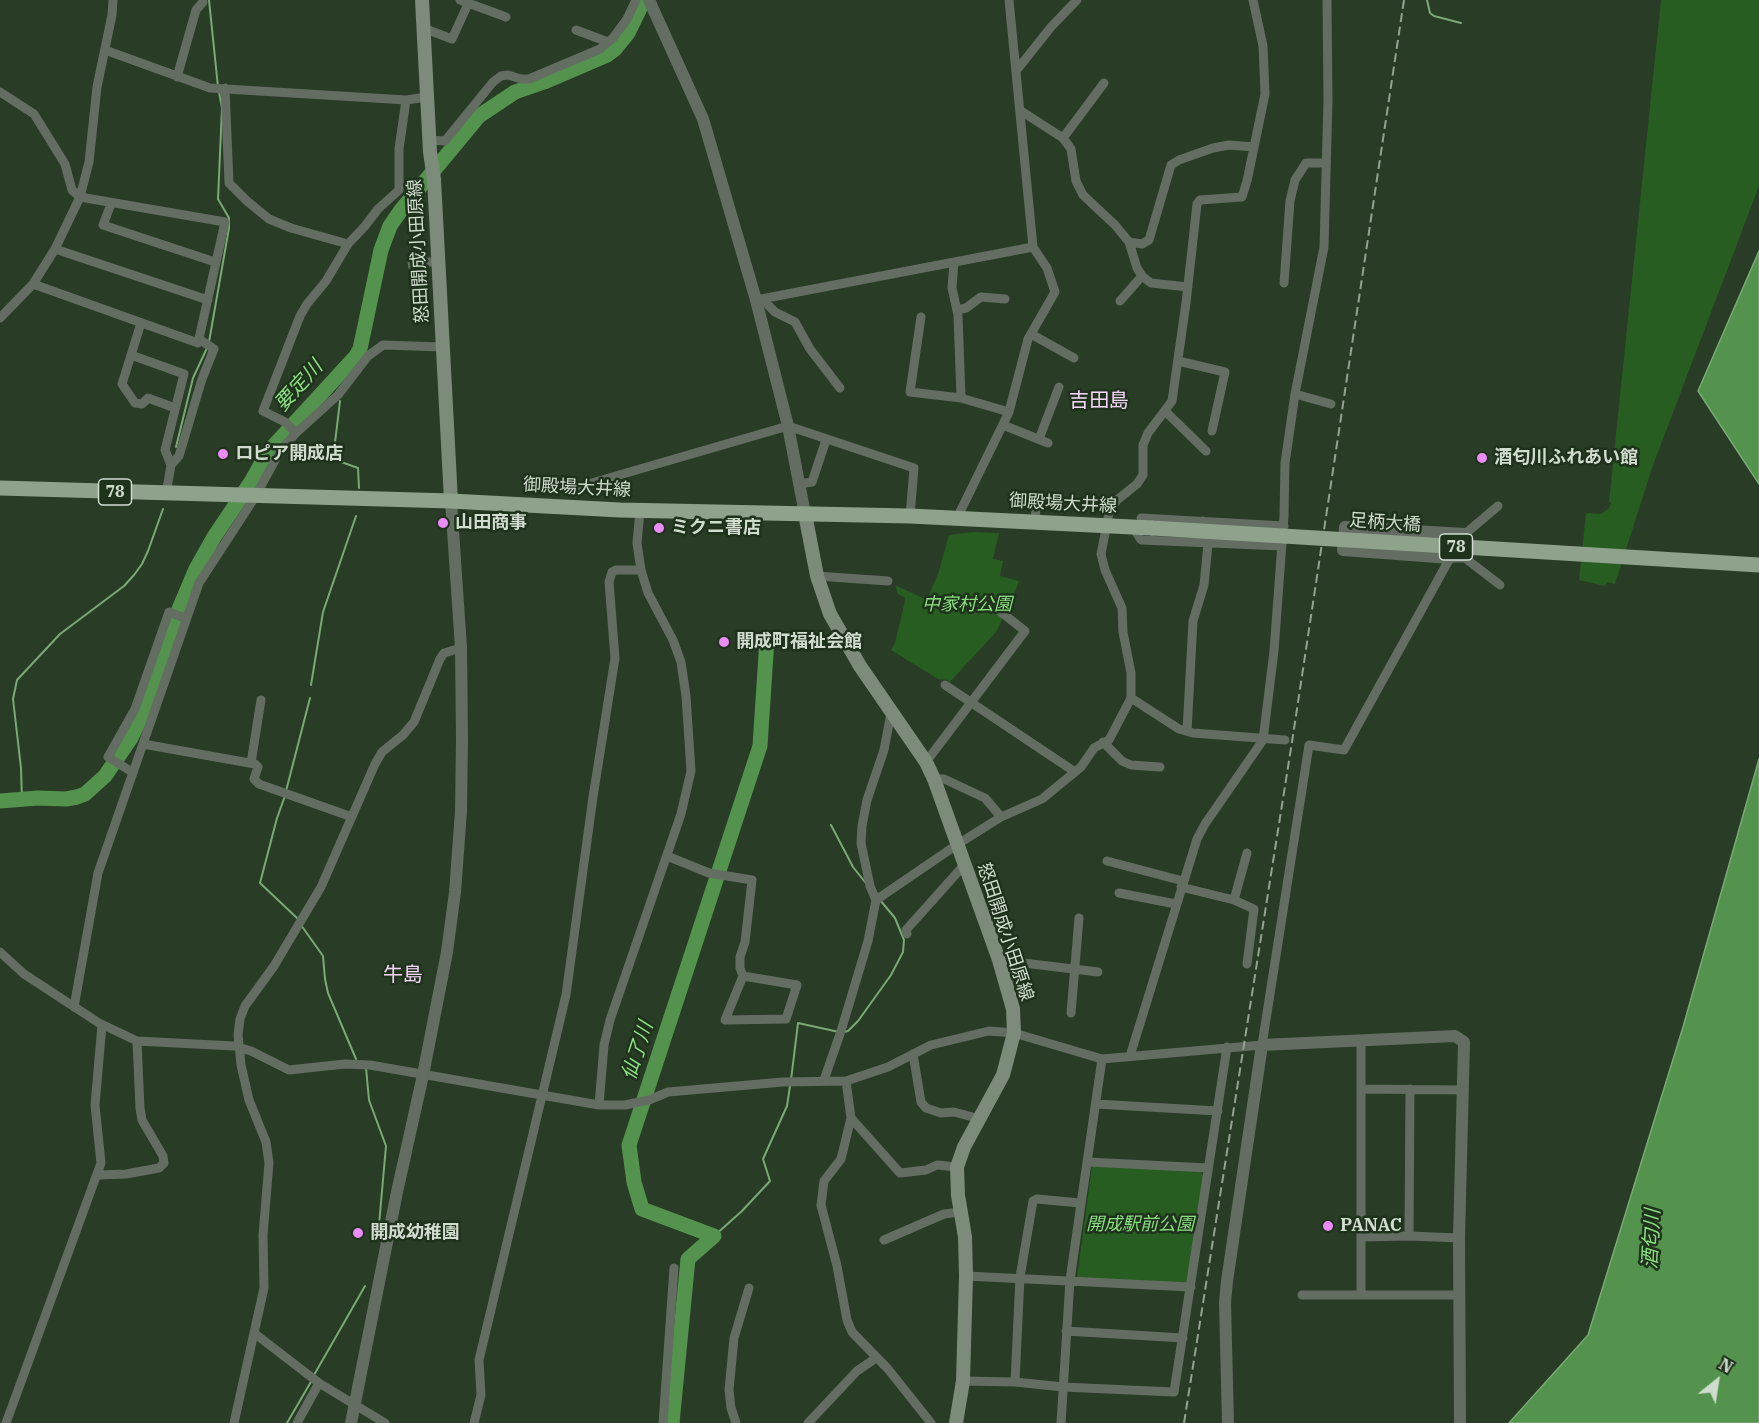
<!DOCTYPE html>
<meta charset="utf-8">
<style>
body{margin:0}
#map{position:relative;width:1759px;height:1423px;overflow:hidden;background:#293c26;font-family:"IBM Plex Serif",serif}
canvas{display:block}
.north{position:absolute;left:1687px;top:1351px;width:60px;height:60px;-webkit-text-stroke:4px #1f321c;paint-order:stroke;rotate:30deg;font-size:16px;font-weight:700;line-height:24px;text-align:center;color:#d0dcce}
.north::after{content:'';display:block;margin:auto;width:21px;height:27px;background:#d0dcce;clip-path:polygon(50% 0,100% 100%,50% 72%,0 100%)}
</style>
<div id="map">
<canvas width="1759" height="1423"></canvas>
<div class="north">N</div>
</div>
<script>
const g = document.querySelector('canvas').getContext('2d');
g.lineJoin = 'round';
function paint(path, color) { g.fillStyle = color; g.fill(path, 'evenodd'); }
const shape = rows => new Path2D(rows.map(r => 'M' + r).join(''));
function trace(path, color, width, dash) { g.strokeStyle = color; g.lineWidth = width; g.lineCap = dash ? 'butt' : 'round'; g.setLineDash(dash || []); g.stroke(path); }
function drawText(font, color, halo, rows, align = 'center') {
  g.font = font + ' "IBM Plex Serif","Noto Sans JP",serif'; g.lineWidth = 5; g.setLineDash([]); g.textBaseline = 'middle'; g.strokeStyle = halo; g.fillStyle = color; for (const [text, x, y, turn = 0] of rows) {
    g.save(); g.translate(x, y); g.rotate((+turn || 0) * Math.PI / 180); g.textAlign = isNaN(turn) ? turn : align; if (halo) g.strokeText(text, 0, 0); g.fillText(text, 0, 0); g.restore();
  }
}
paint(shape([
 [1661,0,1759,0,1759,186,1652,468,1615,584,1607,582,1605,586,1579,580,1586,513,1601,514,1609,508,1611,503,1609,502],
 [973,532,999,533,993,559,1003,561,1000,576,1019,581,1014,595,996,632,949,683,948,680,938,679,891,650,895,643,904,605,905,598,898,594,895,585,927,600,939,571,949,535],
 [1092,1166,1200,1171,1204,1178,1189,1283,1077,1278]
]), '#275d21');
const water = shape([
 [1759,251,1759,484,1698,391,1759,251],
 [1759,759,1759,1423,1509,1423,1588,1335,1683,1027,1759,759]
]);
paint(water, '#54934d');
trace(water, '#79a974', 1.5);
trace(shape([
 [209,0,218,87],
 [1427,0,1430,13,1434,16,1461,23],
 [209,342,229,228,229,218,218,199,222,108,219,92],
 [336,376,337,386],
 [340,401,333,459,358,468,359,488],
 [176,447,193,378,207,348],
 [311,685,323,612,356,516],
 [286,791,310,698],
 [285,796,277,818,260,883,297,918],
 [22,800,21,768,13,699,17,680,60,634,124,586,134,575,142,564,148,551,163,509],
 [831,825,853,867,865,882],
 [301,925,323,956,325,979,328,993,356,1059],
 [844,1032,848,1031,858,1021,891,975,903,952,904,940,895,918,880,900],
 [366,1068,369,1100,386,1146,378,1236],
 [791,1080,798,1023,839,1032],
 [714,1236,742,1211,770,1181,763,1159,787,1106,790,1086],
 [314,1375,365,1286],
 [287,1423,312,1380]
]), '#79a974', 2);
trace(shape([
 [0,801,38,798,66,799,77,797,85,794,105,776,131,738,140,719,174,621,196,569,214,537,251,482,267,453,356,356,360,349,381,250,390,226,401,210,479,116,515,92,544,82,607,55,615,49,628,33,644,0],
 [672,1423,688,1259,714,1236,642,1209,634,1182,629,1145,760,746,767,639]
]), '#54934d', 15);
trace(shape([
 [460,0,506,17],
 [423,28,452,39,468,4],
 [576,30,608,42],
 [105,50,210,88,406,100,427,97],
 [1016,71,1051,27,1077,0],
 [177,77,196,10,203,2],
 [225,88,229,183,247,201,269,219,291,228,348,244],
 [0,92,34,114,65,164,72,190,80,197,225,222,198,343,33,284],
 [1021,111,1063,138,1071,149,1076,181,1083,195,1115,225,1129,242,1137,268,1142,276,1151,283,1188,287],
 [1063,138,1104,83],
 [429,140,445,141,493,82,501,76,508,75,521,79,529,79,600,49,613,38,627,19,636,0],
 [111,204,103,225,215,262],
 [1129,242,1142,244,1149,240,1171,165,1179,160,1213,148,1229,145,1254,147],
 [55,249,208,300],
 [954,262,952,288,958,315,961,398],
 [1284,283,1290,201,1295,180,1306,163,1325,163],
 [762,299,775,312,795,322,810,349,840,388],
 [756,300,1033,247,1009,0],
 [1120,301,1142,276],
 [420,306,412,262,438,262],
 [957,310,966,308,981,297,1005,299],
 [921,317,910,392,961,398,1009,412,957,518],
 [0,318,33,284,55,249,80,197,89,162,97,87,112,15,113,0],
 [141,323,122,384,135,403,142,404,148,398,175,408],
 [1031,334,1074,358],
 [131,355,184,374,165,450,171,465],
 [1178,361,1225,372,1212,431],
 [1295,394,1331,404],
 [1165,411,1206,451],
 [1009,412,1028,339,1055,292,1047,268,1033,247],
 [1003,425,1048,443],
 [296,433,285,422,263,411,300,316,307,304,326,281,348,244,365,226,378,209,399,190,399,149,406,100],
 [1039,439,1059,387],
 [799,484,812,482,826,440],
 [578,487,788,426,914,468,910,516],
 [166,494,171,465,179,456,202,379,214,349,199,339],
 [1035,500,1036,522],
 [1141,518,1284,526],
 [1133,527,1141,540,1282,546],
 [1465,539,1465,534,1498,506],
 [817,576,888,581],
 [945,685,1075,772],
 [1131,698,1179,729,1193,733,1285,740],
 [1187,731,1193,621,1204,585,1208,544,1203,521],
 [1103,742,1122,761,1131,765,1160,767],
 [143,744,255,764,258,767,254,779,259,784,352,817],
 [926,762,1025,631,1001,612],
 [251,763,261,700],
 [132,772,108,757,135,709,169,612,185,618],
 [934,779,944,779,985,798,1001,817],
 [667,856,709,873,752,880,745,942,740,957,740,968,743,976,725,1020,786,1019,797,985,743,976],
 [1107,861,1183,881],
 [1181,887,1234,900,1254,909,1247,964],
 [1119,893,1176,904],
 [876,900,870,886,861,843,862,826,867,800,884,750,891,713],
 [1234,900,1247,853],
 [907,934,906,930,965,864],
 [0,952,24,974,99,1023,137,1041,234,1046,251,1051,289,1070,345,1064,370,1065,599,1105,625,1105,649,1100,668,1092,783,1082,846,1081,888,1067,931,1045,989,1031,1014,1033,1102,1059,1262,1045,1309,745,1344,750,1450,558,1465,558,1500,585],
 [999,960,1098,972],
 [74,1007,98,873,199,583,255,497,280,451,296,433,338,395,368,356,383,345,442,347],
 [1071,1013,1079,918],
 [913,1054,921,1102,926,1108,941,1113,954,1112,980,1119],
 [1130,1056,1197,839,1205,824,1263,740,1274,651,1284,516,1285,463,1295,394,1324,247,1328,100,1327,0],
 [824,1080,841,1031,868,941,876,900,958,844,1001,817,1042,799,1081,767,1094,748,1109,740,1131,698,1131,673,1123,632,1122,608,1105,570,1101,554,1109,513,1117,500,1137,484,1143,475,1143,445,1148,433,1172,401,1186,303,1197,204,1200,200,1242,197,1247,181,1265,94,1263,46,1253,0],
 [846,1081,851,1118,841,1159,824,1181,821,1205,837,1266,847,1320,852,1332,888,1369,931,1423],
 [1361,1089,1463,1090],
 [1096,1104,1218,1111],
 [599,1105,604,1045,610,1020,681,814,691,771,686,696,681,662,673,640,648,593,641,570,637,543,640,511],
 [851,1118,900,1173,926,1170,937,1165,957,1167],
 [1088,1162,1208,1168],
 [98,1175,126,1174,159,1168,164,1163,163,1156,142,1120,140,1108,137,1041],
 [1409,1236,1459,1238],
 [1361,1237,1409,1236,1410,1089],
 [884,1240,944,1214,960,1212],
 [966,1276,1191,1287],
 [1302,1295,1459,1295],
 [1361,1295,1361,1041],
 [1066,1331,1183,1338],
 [254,1333,319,1383,385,1423],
 [963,1381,1015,1382,1063,1387,1174,1392,1227,1047],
 [1015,1382,1020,1277,1033,1201,1037,1199,1080,1203],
 [6,1423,101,1163,95,1105,102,1025],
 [234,1423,264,1288,263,1235,269,1163,266,1142,249,1100,241,1065,238,1035,240,1019,245,1006,274,966,321,887,375,764,382,752,403,735,414,722,440,659,444,653,461,648],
 [297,1423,319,1383],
 [474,1423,481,1395,479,1360,566,995,593,797,615,658,609,582,612,572,616,570,641,570],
 [663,1423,674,1268],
 [736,1423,731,1408,729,1390,734,1338,749,1288],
 [808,1423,857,1371,876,1358],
 [1061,1423,1070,1280,1102,1059]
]), '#636d62', 9);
trace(shape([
 [649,0,703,119,756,300,788,426,805,514],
 [1450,558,1343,550,1345,527,1465,534],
 [351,1423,397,1192,423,1075,447,952,455,892,461,811,462,739,461,648,451,501],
 [1228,1423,1225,1302,1227,1281,1262,1045,1455,1036,1464,1042,1459,1238,1460,1423]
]), '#636d62', 12);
trace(shape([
 [422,0,430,152,434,179,451,501],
 [805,514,817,576,830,614,860,666,926,762,934,779,999,960,1013,1009,1014,1033,1003,1075,964,1147,957,1167,958,1195,965,1237,966,1276,963,1381,956,1423]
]), '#7c8b7a', 14);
trace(shape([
 [0,488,451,501,620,510,910,516,1152,528]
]), '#8fa28c', 15);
trace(shape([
 [1184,1423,1292,742,1404,0]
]), '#94a291', 2, [9, 4.5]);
trace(shape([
 [1152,528,1759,565]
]), '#8fa28c', 15);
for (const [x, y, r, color] of [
 [223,454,6,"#ec8cfb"],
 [1482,458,6,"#ec8cfb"],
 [443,523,6,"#ec8cfb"],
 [659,528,6,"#ec8cfb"],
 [724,642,6,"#ec8cfb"],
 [1328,1226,6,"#ec8cfb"],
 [358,1233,6,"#ec8cfb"]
]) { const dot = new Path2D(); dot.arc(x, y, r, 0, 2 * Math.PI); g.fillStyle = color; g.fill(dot); trace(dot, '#1f321c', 2); }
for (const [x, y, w] of [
 [115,492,33],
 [1456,547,33]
]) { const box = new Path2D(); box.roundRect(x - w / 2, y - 13, w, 26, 4.5); g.fillStyle = '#1f321c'; g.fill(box); trace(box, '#d0dcce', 1.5); }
drawText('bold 16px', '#d0dcce', null, [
 ["78",115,492],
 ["78",1456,547]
]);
drawText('18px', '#d0dcce', '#1f321c', [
 ["怒田開成小田原線",419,251,-93],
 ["御殿場大井線",577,488,3],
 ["御殿場大井線",1063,504,3],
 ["足柄大橋",1385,523,4],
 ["怒田開成小田原線",1005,932,72]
]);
drawText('bold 18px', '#d0dcce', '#1f321c', [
 ["ロピア開成店",235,454],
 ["酒匂川ふれあい館",1494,458],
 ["山田商事",455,523],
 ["ミクニ書店",671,528],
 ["開成町福祉会館",736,642],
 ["PANAC",1340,1226],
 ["開成幼稚園",370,1233]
], 'left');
drawText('italic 18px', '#89de80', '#1f321c', [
 ["中家村公園",967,605],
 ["開成駅前公園",1140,1225]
]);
drawText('italic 20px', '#8ce083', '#1f321c', [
 ["要定川",299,386,-48],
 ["仙了川",638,1051,-72],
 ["酒匂川",1652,1239,-87]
]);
drawText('20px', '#f6d6fb', '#1f321c', [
 ["吉田島",1099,401],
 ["牛島",403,975]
]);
</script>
